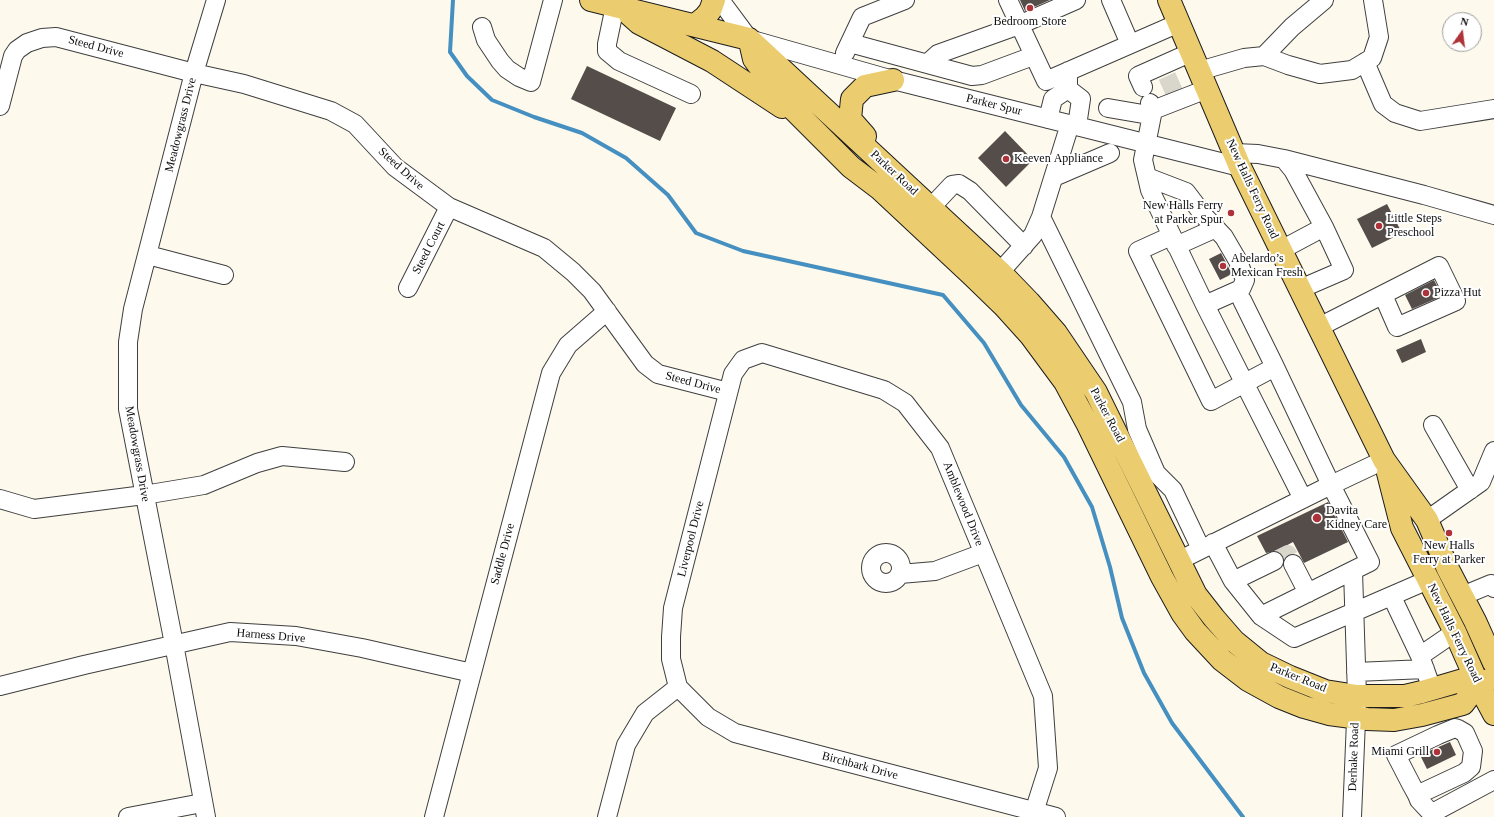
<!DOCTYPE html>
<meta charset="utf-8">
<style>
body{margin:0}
#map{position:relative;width:1494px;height:817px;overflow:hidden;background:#fdfaed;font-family:"Times New Roman",serif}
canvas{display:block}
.north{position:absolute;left:1442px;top:12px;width:40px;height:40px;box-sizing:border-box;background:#fff;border:1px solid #9e9e9e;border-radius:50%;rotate:14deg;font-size:11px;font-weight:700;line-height:16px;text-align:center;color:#0c0c0c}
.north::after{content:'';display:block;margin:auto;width:14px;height:18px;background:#ae3239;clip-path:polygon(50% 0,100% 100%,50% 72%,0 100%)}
</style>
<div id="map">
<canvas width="1494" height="817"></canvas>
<div class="north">N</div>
</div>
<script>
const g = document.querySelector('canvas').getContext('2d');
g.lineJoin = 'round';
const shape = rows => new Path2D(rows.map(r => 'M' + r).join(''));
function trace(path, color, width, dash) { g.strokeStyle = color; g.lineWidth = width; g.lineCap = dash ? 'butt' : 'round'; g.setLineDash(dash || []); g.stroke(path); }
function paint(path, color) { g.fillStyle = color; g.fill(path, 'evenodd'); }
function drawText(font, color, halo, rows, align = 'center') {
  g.font = font + ' "Times New Roman",serif'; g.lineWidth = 4; g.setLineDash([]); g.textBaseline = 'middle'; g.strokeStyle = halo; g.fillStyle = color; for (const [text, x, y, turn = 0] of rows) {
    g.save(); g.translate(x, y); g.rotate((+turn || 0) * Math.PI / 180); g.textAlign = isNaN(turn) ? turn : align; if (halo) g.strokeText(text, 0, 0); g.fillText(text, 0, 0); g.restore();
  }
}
trace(shape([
 [453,0,450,52,467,76,492,100,534,117,582,133,626,158,668,195,696,233,743,251,943,295,984,343,1021,405,1064,457,1092,507,1110,567,1122,618,1144,673,1172,723,1243,817]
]), '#4590c0', 4);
paint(shape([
 [1020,0,1050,0,1025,11],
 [587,66,676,108,660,141,571,99],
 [1005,131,1033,160,1006,187,978,158],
 [1387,204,1402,233,1372,248,1357,219],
 [1221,253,1232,274,1220,280,1209,259],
 [1434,280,1442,296,1412,309,1405,295],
 [1421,339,1426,352,1402,363,1396,350],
 [1328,502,1348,542,1304,563,1293,542,1276,551,1266,553,1257,536],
 [1450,742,1456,755,1427,769,1420,755]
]), '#544d4a');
trace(shape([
 [1167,76,1175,94],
 [1274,561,1288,554,1293,564]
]), '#d9d6cb', 18, [18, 9]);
const minor = shape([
 [720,0,749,39,893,80,1240,167],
 [1008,0,1046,81,1179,23],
 [1111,0,1130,44],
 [615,6,607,44,607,51,619,61,691,94],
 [482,27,486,40,500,61,507,69,519,77,531,82,553,0],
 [850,43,972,76,982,75,1033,56],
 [845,53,862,17,905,0],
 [1264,56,1292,27,1324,0],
 [1365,62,1383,104,1395,113,1420,121,1494,109],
 [927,64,938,54,1019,25,1076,0],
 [1068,71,1068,89,1081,99,1077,126],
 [1199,71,1244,58,1264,56,1288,65,1320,74,1352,70,1372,58,1379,37,1373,0],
 [1143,87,1138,76,1192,52],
 [1207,89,1153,110,1143,160,1150,190,1205,305,1303,499],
 [0,106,13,56,17,50,27,43,42,38,56,37,194,73,244,84,331,111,355,124,395,167,449,207,544,248,573,272,592,291,645,364,658,374,728,392],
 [1108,108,1143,114,1153,110,1150,103],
 [1048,119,1053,99,1068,89],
 [1070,124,1041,217,1132,402,1137,429,1156,473,1173,490,1201,549],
 [1235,153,1258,154,1284,159,1293,170,1324,227],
 [1284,159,1424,195,1494,215],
 [1054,177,1110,153],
 [1147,177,1186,192,1205,217,1224,237,1238,261,1245,280,1241,289,1205,305],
 [921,218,952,185,959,184,970,191,1024,246],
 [1171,236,1138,251,1211,401,1275,367,1331,485,1180,560],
 [1176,246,1216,228],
 [1281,250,1324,227,1344,270,1300,289],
 [148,255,224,275],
 [1000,272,1033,235,1041,217],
 [408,288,449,207],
 [1242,300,1275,367],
 [1319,327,1439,266,1456,301,1397,327,1383,295],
 [1433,425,1470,490],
 [0,499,34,509,144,495,204,485,257,463,282,456,345,462],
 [1427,520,1481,482,1494,451],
 [1213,543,1233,581,1261,616,1294,638,1428,580],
 '871 568a15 15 0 1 1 30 0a15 15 0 1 1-30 0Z',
 [1293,564,1308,593],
 [900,574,935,571,983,553],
 [1233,581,1274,561],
 [1462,596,1491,584,1494,588],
 [1392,597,1420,656,1432,689],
 [1261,616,1370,562,1331,485,1384,460],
 [1420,656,1455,632],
 [1356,672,1425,669],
 [0,686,84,665,230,632,296,636,362,648,472,673],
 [678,687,671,659,671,637,673,608,733,374,743,360,762,353,884,390,905,403,940,448,1043,696,1048,768,1034,812],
 [678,687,708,717,735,733,1056,817],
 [1417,795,1464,773,1471,767,1473,751,1465,733,1458,729,1455,728,1438,735,1396,755,1411,784,1417,795,1419,800,1434,816],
 [128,817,202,803],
 [206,817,174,644,128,409,128,342,133,309,194,73,216,0],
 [434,817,551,373,568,345,607,311],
 [607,817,626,745,645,713,678,687],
 [1352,817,1357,696,1353,571],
 [1434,817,1438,810,1494,780]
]);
const major = shape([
 [591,0,749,39,1000,272,1029,302,1056,333,1096,392,1196,595,1214,618,1234,641,1261,663,1290,677,1325,691,1357,696,1405,696,1422,692,1463,680,1478,684],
 [1169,0,1240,167,1384,460,1427,520,1448,569,1475,621,1494,663],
 [630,15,639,23,712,61,782,107],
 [695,25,705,17,710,11,714,0],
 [751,46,754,59,776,89,788,104,851,167,880,189,973,276,1003,305,1031,336,1065,382,1087,423,1162,577,1182,613,1195,631,1222,660,1248,680,1279,697,1304,707,1329,714,1367,719,1394,720,1422,715,1463,704,1478,684,1494,678],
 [865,136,850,119,852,99,865,86,893,80],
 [1388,473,1402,528,1455,632,1478,684,1494,714]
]);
trace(minor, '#3f3f3f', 20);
trace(major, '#1d1d1d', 24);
trace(minor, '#fff', 18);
trace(major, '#ebcc6f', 22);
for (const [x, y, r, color] of [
 [1030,8,4,"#ae3239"],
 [1006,159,4,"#ae3239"],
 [1231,213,4,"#ae3239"],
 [1379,226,4,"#ae3239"],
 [1223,266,4,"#ae3239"],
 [1426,293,4,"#ae3239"],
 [1317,518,5,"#ae3239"],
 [1449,533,4,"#ae3239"],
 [1437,752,4,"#ae3239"]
]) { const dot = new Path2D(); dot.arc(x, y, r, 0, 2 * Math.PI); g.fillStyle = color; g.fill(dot); trace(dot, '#fff', 1.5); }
drawText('12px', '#0c0c0c', '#fff', [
 ["Bedroom Store",1030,22,"center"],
 ["Keeven Appliance",1014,159],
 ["New Halls Ferry",1223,206,"right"],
 ["at Parker Spur",1223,220,"right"],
 ["Little Steps",1387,219],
 ["Preschool",1387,233],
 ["Abelardo’s",1231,259],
 ["Mexican Fresh",1231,273],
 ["Pizza Hut",1434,293],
 ["Davita",1326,511],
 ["Kidney Care",1326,525],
 ["New Halls",1449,546,"center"],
 ["Ferry at Parker",1449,560,"center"],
 ["Miami Grill",1429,752,"right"]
], 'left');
drawText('12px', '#0c0c0c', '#fff', [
 ["Steed Drive",96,47,15],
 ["Parker Spur",994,105,14],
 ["Meadowgrass Drive",181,125,-76],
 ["Steed Drive",401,169,42],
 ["Parker Road",894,173,43],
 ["New Halls Ferry Road",1252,189,65],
 ["Steed Court",429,248,-63],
 ["Steed Drive",693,383,15],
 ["Parker Road",1107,415,62],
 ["Meadowgrass Drive",137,454,80],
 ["Amblewood Drive",963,504,68],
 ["Liverpool Drive",691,539,-76],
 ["Saddle Drive",503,554,-75],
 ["New Halls Ferry Road",1454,633,64],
 ["Harness Drive",271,636,5],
 ["Parker Road",1298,678,22],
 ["Derhake Road",1354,757,-88],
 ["Birchbark Drive",860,766,15]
]);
</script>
